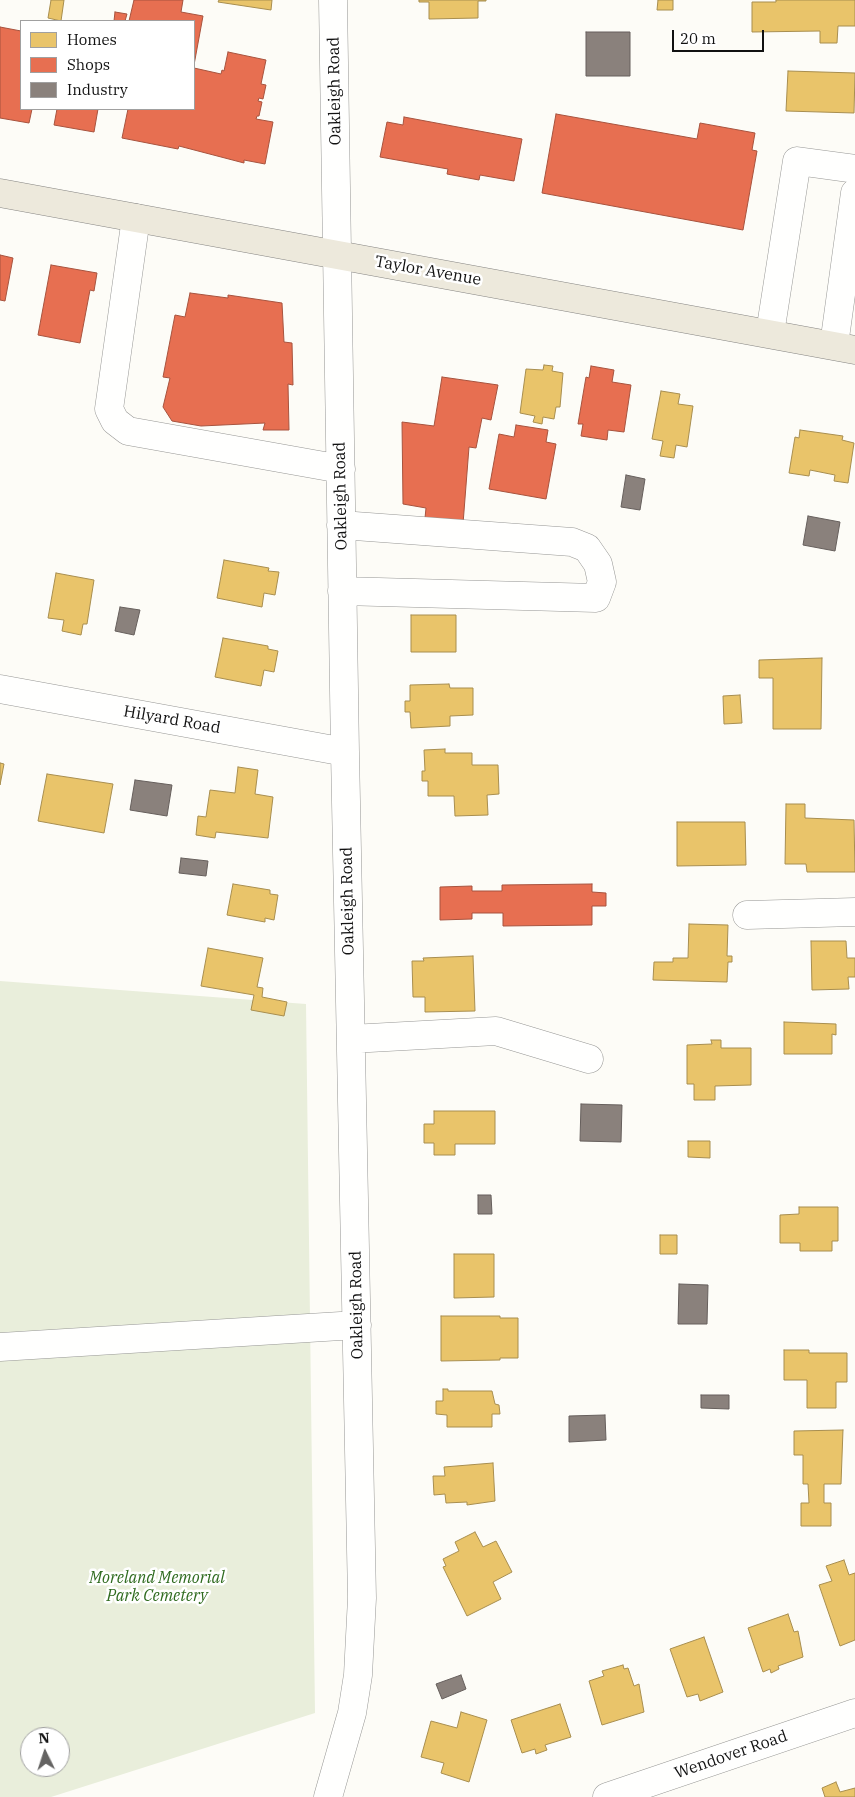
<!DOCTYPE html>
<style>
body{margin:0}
#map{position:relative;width:855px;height:1797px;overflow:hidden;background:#fdfcf7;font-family:"IBM Plex Serif",serif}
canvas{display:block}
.legend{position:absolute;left:20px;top:20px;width:175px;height:90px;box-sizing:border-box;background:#fff;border:1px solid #a0a0a0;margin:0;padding:6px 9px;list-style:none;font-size:15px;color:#111}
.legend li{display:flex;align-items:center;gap:10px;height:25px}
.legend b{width:25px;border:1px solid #a0a0a0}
.north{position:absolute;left:20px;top:1727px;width:50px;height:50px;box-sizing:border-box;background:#fff;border:1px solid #a0a0a0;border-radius:50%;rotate:356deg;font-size:14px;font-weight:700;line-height:20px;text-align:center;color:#111}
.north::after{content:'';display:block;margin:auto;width:18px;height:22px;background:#646362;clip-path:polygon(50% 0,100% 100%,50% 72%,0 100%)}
.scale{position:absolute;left:672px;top:30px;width:92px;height:22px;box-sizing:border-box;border:2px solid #111;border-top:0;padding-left:6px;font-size:15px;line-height:18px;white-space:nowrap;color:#111;-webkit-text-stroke:4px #fff;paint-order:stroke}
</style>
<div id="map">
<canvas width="855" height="1797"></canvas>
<ul class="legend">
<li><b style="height:14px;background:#e9c46a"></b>Homes</li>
<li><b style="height:14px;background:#e76f51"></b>Shops</li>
<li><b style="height:14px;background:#8a817c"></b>Industry</li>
</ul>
<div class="north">N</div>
<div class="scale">20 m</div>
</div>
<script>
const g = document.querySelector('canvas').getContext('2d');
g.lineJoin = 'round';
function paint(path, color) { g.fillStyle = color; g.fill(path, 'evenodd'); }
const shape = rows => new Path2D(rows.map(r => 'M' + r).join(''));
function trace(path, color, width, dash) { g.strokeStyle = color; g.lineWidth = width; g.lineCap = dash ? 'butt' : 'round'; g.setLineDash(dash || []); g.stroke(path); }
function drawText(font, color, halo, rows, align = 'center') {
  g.font = font + ' "IBM Plex Serif",serif'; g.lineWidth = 5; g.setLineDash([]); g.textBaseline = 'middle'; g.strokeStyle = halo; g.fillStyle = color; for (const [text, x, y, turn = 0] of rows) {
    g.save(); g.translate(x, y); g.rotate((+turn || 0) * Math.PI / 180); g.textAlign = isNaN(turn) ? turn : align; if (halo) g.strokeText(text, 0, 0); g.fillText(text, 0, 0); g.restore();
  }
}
paint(shape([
 [0,981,306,1004,315,1713,51,1797,0,1797],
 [30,1737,60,1737,60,1767,30,1767]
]), '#e9eedb');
const homes = shape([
 [51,0,64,0,61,21,48,18,51,0],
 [219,0,272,0,271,10,218,2,219,0],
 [419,0,486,0,486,1,478,1,478,18,429,19,429,2,419,2,419,0],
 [658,0,673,0,673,10,657,10,658,0],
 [776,0,855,0,855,26,838,26,837,43,820,43,820,31,752,32,752,2,776,2,776,0],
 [788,71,855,73,854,113,786,111,788,71],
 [544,365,553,366,552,371,563,373,560,407,556,407,554,419,543,417,542,424,533,422,535,416,520,413,526,369,543,370,544,365],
 [661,391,680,394,678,404,693,406,687,447,676,445,674,458,660,456,663,441,652,439,661,391],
 [800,430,843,436,842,440,854,443,848,483,834,481,835,475,810,470,809,476,789,473,795,437,799,438,800,430],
 [224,560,269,568,268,571,279,572,275,595,264,593,262,607,217,598,224,560],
 [56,573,94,580,87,624,83,624,81,635,62,631,64,620,48,618,56,573],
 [411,615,456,615,456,652,411,652,411,615],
 [223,638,268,646,268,649,278,651,274,672,264,670,261,686,215,677,223,638],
 [822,658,821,729,773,729,773,678,759,678,759,660,822,658],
 [449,684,450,688,473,688,473,715,450,716,450,726,411,728,410,712,405,712,405,701,410,701,410,685,449,684],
 [740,695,742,723,724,724,723,696,740,695],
 [445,749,445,753,472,753,472,765,498,765,499,794,487,795,488,815,455,816,454,796,428,796,428,781,422,781,422,771,425,771,424,750,445,749],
 [0,763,4,764,0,785,0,763],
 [238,767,258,770,255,794,273,797,268,838,216,832,215,838,196,835,198,816,206,817,210,790,235,793,238,767],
 [47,774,113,784,104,833,38,821,47,774],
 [786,804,805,804,805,818,854,820,855,872,807,872,806,864,785,864,786,804],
 [677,822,745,822,746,865,677,866,677,822],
 [233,884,270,890,270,894,278,895,274,920,265,918,265,922,227,915,233,884],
 [689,924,728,925,727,956,732,956,732,962,728,962,727,982,653,980,654,962,673,962,673,958,688,958,689,924],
 [811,941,846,941,847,958,855,958,855,977,848,977,849,989,812,990,811,941],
 [208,948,263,958,257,987,263,988,262,997,287,1002,284,1016,251,1010,254,995,201,986,208,948],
 [473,956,475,1011,425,1012,425,997,413,997,412,961,424,961,423,958,473,956],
 [784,1022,836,1024,836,1035,832,1034,832,1054,784,1054,784,1022],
 [711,1040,721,1040,721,1048,751,1048,751,1085,715,1086,715,1100,694,1100,694,1084,687,1084,687,1045,712,1044,711,1040],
 [434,1111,495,1111,495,1144,455,1144,455,1155,434,1155,434,1143,424,1143,424,1124,434,1124,434,1111],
 [688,1141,710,1141,710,1158,688,1157,688,1141],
 [799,1207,838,1207,838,1241,832,1241,832,1251,800,1251,800,1243,780,1243,780,1215,799,1214,799,1207],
 [660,1235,677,1235,677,1254,660,1254,660,1235],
 [454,1254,494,1254,494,1297,454,1298,454,1254],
 [441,1316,500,1316,500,1318,518,1318,518,1358,500,1358,500,1360,441,1361,441,1316],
 [784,1350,809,1350,809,1353,847,1353,847,1382,836,1382,836,1408,807,1408,807,1380,784,1380,784,1350],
 [443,1389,448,1389,448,1391,492,1391,495,1404,499,1405,500,1414,492,1414,492,1427,447,1427,447,1415,436,1414,436,1401,443,1401,443,1389],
 [843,1430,841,1484,824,1484,824,1503,831,1503,831,1526,801,1526,801,1503,809,1503,808,1484,803,1484,803,1455,794,1455,794,1431,843,1430],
 [493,1463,495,1501,467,1505,467,1502,446,1503,445,1494,434,1495,433,1476,445,1476,444,1467,493,1463],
 [475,1532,483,1547,496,1541,512,1572,493,1582,501,1599,467,1616,443,1567,446,1566,443,1559,459,1551,455,1542,475,1532],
 [844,1560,849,1575,855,1573,855,1640,840,1646,819,1585,832,1581,826,1566,844,1560],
 [788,1614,794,1632,798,1631,803,1657,778,1666,779,1669,771,1673,770,1669,763,1672,748,1628,788,1614],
 [704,1637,723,1692,700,1701,698,1694,687,1697,670,1649,704,1637],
 [623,1665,624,1669,628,1668,634,1686,639,1684,644,1712,602,1725,589,1681,604,1676,602,1671,623,1665],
 [560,1704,571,1737,545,1745,547,1750,536,1754,535,1749,522,1753,511,1720,560,1704],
 [461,1712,487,1720,469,1782,441,1773,444,1763,421,1757,431,1721,457,1728,461,1712],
 [836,1782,840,1792,855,1788,855,1797,825,1797,822,1788,836,1782]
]);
paint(homes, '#e9c46a');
trace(homes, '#a88e4f', 1);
const shops = shape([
 [134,0,183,0,181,12,203,16,194,65,194,21,129,21,134,0],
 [115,12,127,14,125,21,114,21,115,12],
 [0,27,21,31,21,109,32,109,29,123,0,118,0,27],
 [228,52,266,60,261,84,266,85,263,99,259,98,258,101,262,102,259,116,257,116,256,119,273,122,265,164,244,160,244,163,179,146,178,149,122,138,128,109,194,109,194,68,221,74,222,70,224,71,228,52],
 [57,109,98,109,94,132,54,125,57,109],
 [556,114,697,139,700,123,755,133,752,150,757,151,743,230,542,193,556,114],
 [404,117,522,139,514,181,480,175,479,180,447,174,448,169,380,157,387,122,403,125,404,117],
 [0,255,13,258,5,301,0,300,0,255],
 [51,265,97,273,94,291,90,290,80,343,38,335,51,265],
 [190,293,228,298,228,295,282,303,284,342,292,343,293,385,288,384,289,430,263,430,265,423,201,426,172,421,163,407,170,378,163,377,175,315,185,317,190,293],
 [591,366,614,370,612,382,631,385,624,432,608,430,607,440,581,436,583,424,578,424,586,377,589,378,591,366],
 [442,377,498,385,491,420,482,418,476,448,469,447,463,524,425,518,426,508,403,504,402,422,434,426,442,377],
 [516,425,548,430,546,442,556,444,546,499,489,489,499,434,514,437,516,425],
 [592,884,592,892,606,893,606,906,592,906,592,925,503,926,503,913,472,913,472,919,440,920,440,887,472,886,472,891,502,891,502,885,592,884]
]);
paint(shops, '#e76f51');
trace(shops, '#a7533e', 1);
const industry = shape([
 [586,32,630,32,630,76,586,76,586,32],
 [626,475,645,479,640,510,621,507,626,475],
 [808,516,840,522,835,551,803,545,808,516],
 [120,607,140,610,134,635,115,631,120,607],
 [135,780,172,785,167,816,130,810,135,780],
 [181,858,208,861,206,876,179,873,181,858],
 [581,1104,622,1105,621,1142,580,1141,581,1104],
 [478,1195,491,1195,492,1214,478,1214,478,1195],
 [679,1284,708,1285,707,1324,678,1324,679,1284],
 [701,1395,729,1395,729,1409,701,1408,701,1395],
 [605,1415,606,1440,569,1442,569,1416,605,1415],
 [461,1675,466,1689,442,1699,436,1684,461,1675]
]);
paint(industry, '#8a817c');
trace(industry, '#665f5c', 1);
const minor = shape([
 [136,218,109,409,115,421,128,431,341,469],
 [770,333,797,161,855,169],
 [834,345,855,193],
 [341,525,572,542,587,548,598,564,602,582,596,598,342,591],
 [0,689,345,752],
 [747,915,855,912],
 [351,1039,496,1031,589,1059],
 [0,1347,357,1325],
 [328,1797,352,1713,358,1675,362,1598,345,752,333,0],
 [607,1797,855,1713]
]);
const major = shape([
 [0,193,855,350]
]);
trace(minor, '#979795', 29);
trace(major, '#858482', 29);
trace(minor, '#fffffe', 28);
trace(major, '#ede9dc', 28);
drawText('16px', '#111', '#fff', [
 ["Oakleigh Road",335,91,-91],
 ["Taylor Avenue",428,271,10],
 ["Oakleigh Road",341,496,-91],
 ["Hilyard Road",172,720,10],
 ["Oakleigh Road",348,901,-91],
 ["Oakleigh Road",357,1305,-91],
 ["Wendover Road",731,1755,-19]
]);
drawText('italic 16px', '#2f6b1f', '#fff', [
 ["Moreland Memorial",157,1578],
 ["Park Cemetery",157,1596]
]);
</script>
